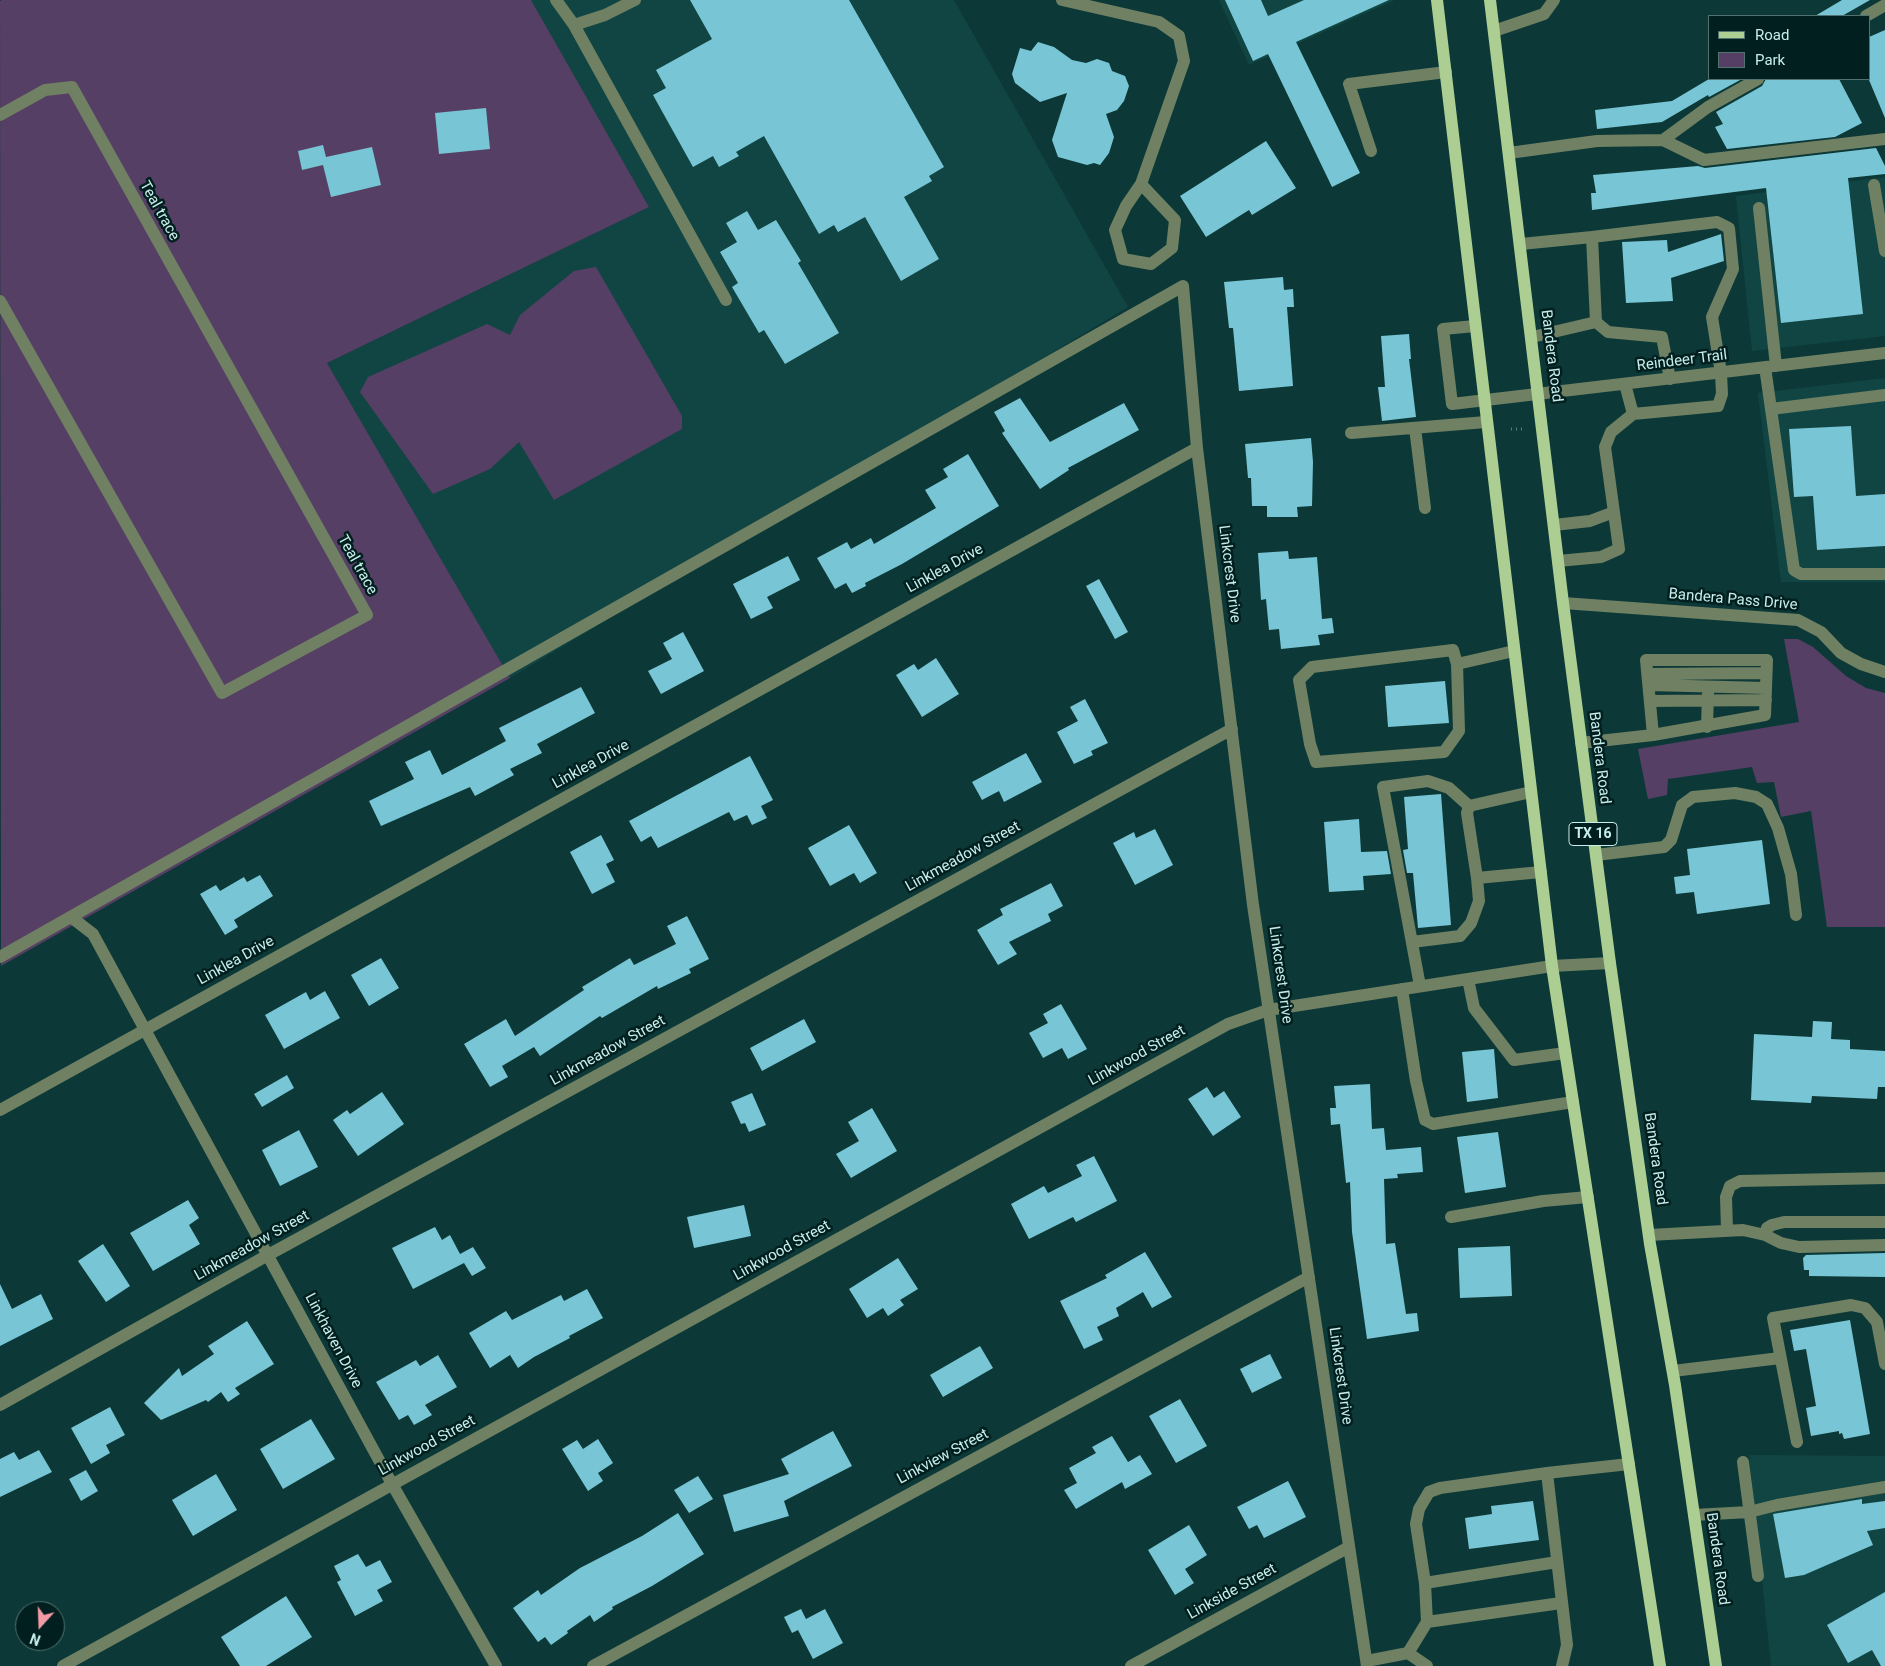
<!DOCTYPE html>
<style>
body{margin:0}
#map{position:relative;width:1885px;height:1666px;overflow:hidden;background:#0c3937;font-family:Roboto,sans-serif}
canvas{display:block}
.legend{position:absolute;left:1708px;top:15px;width:162px;height:65px;box-sizing:border-box;background:#001f1e;border:1px solid #507270;margin:0;padding:6px 9px;list-style:none;font-size:15px;color:#c8eeec}
.legend li{display:flex;align-items:center;gap:10px;height:25px}
.legend b{width:25px;border:1px solid #507270}
.north{position:absolute;left:15px;top:1601px;width:50px;height:50px;box-sizing:border-box;background:#001f1e;border:1px solid #507270;border-radius:50%;rotate:200deg;font-size:14px;font-weight:700;line-height:20px;text-align:center;color:#c8eeec}
.north::after{content:'';display:block;margin:auto;width:18px;height:22px;background:#f49aa5;clip-path:polygon(50% 0,100% 100%,50% 72%,0 100%)}
</style>
<div id="map">
<canvas width="1885" height="1666"></canvas>
<ul class="legend">
<li><b style="height:6px;background:#adce92"></b>Road</li>
<li><b style="height:14px;background:#563f64"></b>Park</li>
</ul>
<div class="north">N</div>
</div>
<script>
const g = document.querySelector('canvas').getContext('2d');
g.lineJoin = 'round';
function paint(path, color) { g.fillStyle = color; g.fill(path, 'evenodd'); }
const shape = rows => new Path2D(rows.map(r => 'M' + r).join(''));
function trace(path, color, width, dash) { g.strokeStyle = color; g.lineWidth = width; g.lineCap = dash ? 'butt' : 'round'; g.setLineDash(dash || []); g.stroke(path); }
function drawText(font, color, halo, rows, align = 'center') {
  g.font = font + ' Roboto,sans-serif'; g.lineWidth = 5; g.setLineDash([]); g.textBaseline = 'middle'; g.strokeStyle = halo; g.fillStyle = color; for (const [text, x, y, turn = 0] of rows) {
    g.save(); g.translate(x, y); g.rotate((+turn || 0) * Math.PI / 180); g.textAlign = isNaN(turn) ? turn : align; if (halo) g.strokeText(text, 0, 0); g.fillText(text, 0, 0); g.restore();
  }
}
paint(shape([
 [531,0,954,0,1128,307,510,678,327,363,649,207],
 [1219,0,1393,0,1393,1,1249,65],
 [1885,177,1885,336,1752,351,1736,196],
 [1885,378,1885,582,1781,582,1758,393],
 [1749,1455,1885,1456,1885,1666,1771,1666]
]), '#114543');
paint(shape([
 [2,0,531,0,649,207,327,363,510,678,1,966,0,1],
 [596,267,682,416,682,429,554,500,519,442,490,469,433,494,360,392,368,377,487,324,510,335,520,315,574,271],
 [1784,639,1798,639,1813,647,1846,676,1866,688,1885,693,1885,927,1827,927,1811,811,1781,817,1774,782,1757,783,1752,767,1668,779,1667,795,1648,799,1638,749,1799,722]
]), '#563f64');
paint(shape([
 [690,0,849,0,944,167,929,176,932,181,904,197,939,259,901,281,865,217,838,232,834,225,819,234,764,136,736,152,739,156,719,167,713,156,693,167,653,95,666,88,656,70,712,39],
 [1225,0,1261,0,1268,16,1304,0,1389,0,1296,42,1360,173,1332,187,1268,54,1253,61],
 [1842,0,1870,0,1842,16,1815,16],
 [1885,30,1885,118,1869,80,1869,37],
 [1038,42,1054,47,1072,60,1086,63,1097,59,1109,63,1112,71,1125,76,1129,86,1124,101,1117,110,1106,114,1114,137,1109,153,1100,165,1094,163,1087,165,1058,157,1052,140,1067,93,1040,102,1015,83,1012,74,1020,48,1031,51],
 [1709,79,1742,79,1709,97,1708,95,1662,122,1597,129,1595,110,1672,101],
 [1766,79,1839,79,1862,123,1835,137,1727,149,1715,127,1723,124,1716,112,1762,86],
 [486,108,490,149,439,154,435,113],
 [1266,141,1296,188,1252,215,1249,210,1206,237,1180,196],
 [323,145,326,157,372,147,381,185,331,197,323,165,302,170,298,151],
 [1876,148,1885,166,1885,174,1848,178,1863,314,1781,323,1766,188,1592,210,1591,193,1596,193,1593,175,1698,166,1705,168],
 [747,211,758,230,776,220,801,261,798,263,839,333,785,364,764,330,759,333,732,287,738,283,720,252,737,242,726,223],
 [1721,234,1724,261,1671,278,1673,301,1626,303,1622,242,1667,240,1668,252],
 [1283,277,1284,290,1293,289,1294,307,1287,307,1293,386,1239,391,1233,328,1229,328,1224,282],
 [1409,334,1411,359,1409,359,1416,417,1382,421,1378,387,1385,387,1381,336],
 [1020,398,1050,442,1124,403,1139,430,1068,468,1069,470,1040,489,1002,433,1005,431,994,412],
 [1851,426,1856,496,1885,494,1885,546,1817,550,1813,496,1794,497,1789,429],
 [1311,438,1313,462,1312,506,1297,507,1298,517,1267,517,1267,506,1252,506,1251,478,1248,478,1245,444],
 [968,454,999,506,902,564,865,583,866,586,852,593,846,583,835,589,817,558,847,542,851,549,871,538,874,544,936,508,925,490,948,477,943,469],
 [1288,551,1289,559,1317,557,1322,619,1332,618,1334,633,1318,635,1320,645,1281,649,1279,629,1269,630,1266,599,1261,600,1258,553],
 [788,556,800,580,767,597,773,608,751,619,733,584],
 [1099,579,1128,632,1115,639,1086,586],
 [683,632,704,671,661,694,648,671,672,659,663,643],
 [936,658,959,694,922,717,896,675,914,664,918,670],
 [1445,681,1449,723,1388,727,1385,686],
 [581,687,595,713,537,744,542,753,510,769,514,775,475,796,470,787,381,826,369,801,414,779,405,762,430,750,442,775,506,741,499,728],
 [1085,699,1108,743,1091,751,1093,755,1074,764,1057,732,1078,721,1070,707],
 [1026,753,1042,782,1004,802,999,791,982,800,972,782],
 [750,756,773,800,761,806,767,818,752,825,747,815,734,821,729,812,658,848,651,836,641,842,629,821],
 [1441,794,1451,925,1418,928,1413,873,1407,873,1403,850,1408,849,1404,797],
 [1359,819,1361,852,1387,851,1391,874,1363,876,1364,890,1329,892,1324,822],
 [849,825,877,873,860,883,854,873,830,886,808,848],
 [1155,829,1173,865,1135,885,1113,843,1134,832,1136,838],
 [601,835,614,860,606,864,615,882,592,894,570,852],
 [1762,840,1770,904,1697,914,1694,892,1676,894,1674,877,1690,875,1687,849],
 [260,875,273,896,234,920,238,927,225,935,200,894,216,885,220,891,244,877,247,882],
 [1051,883,1063,906,1048,914,1051,921,1009,942,1017,954,998,965,977,930,1003,915,1000,909],
 [687,916,709,959,689,969,691,973,658,989,657,986,602,1018,600,1016,540,1056,534,1047,502,1066,508,1077,490,1087,464,1044,506,1019,515,1036,584,990,582,987,630,958,634,965,676,944,667,926],
 [381,958,399,988,369,1006,351,975],
 [325,991,340,1018,284,1049,265,1015,306,992,310,1000],
 [1061,1004,1087,1049,1068,1059,1062,1048,1043,1058,1029,1033,1048,1023,1043,1014],
 [804,1019,816,1042,762,1071,750,1048],
 [1813,1021,1832,1022,1831,1039,1850,1040,1850,1049,1885,1051,1885,1087,1878,1087,1877,1099,1812,1096,1811,1103,1751,1100,1754,1034,1812,1037],
 [1494,1049,1498,1098,1467,1102,1462,1052],
 [287,1075,294,1088,262,1107,254,1094],
 [1370,1084,1372,1129,1384,1128,1386,1150,1421,1147,1423,1172,1397,1174,1398,1178,1384,1179,1386,1244,1395,1243,1406,1314,1417,1313,1419,1331,1367,1339,1352,1232,1350,1182,1346,1183,1340,1124,1331,1125,1330,1108,1336,1108,1334,1086],
 [1207,1087,1214,1098,1224,1091,1241,1117,1213,1136,1188,1099],
 [382,1092,404,1124,358,1156,333,1120,347,1110,350,1114],
 [752,1093,766,1125,749,1132,745,1123,741,1124,731,1102],
 [872,1108,897,1151,851,1178,836,1154,859,1141,848,1122],
 [299,1130,318,1167,280,1186,262,1150],
 [1498,1132,1506,1187,1465,1193,1457,1137],
 [1094,1156,1117,1201,1076,1222,1073,1217,1029,1239,1011,1204,1044,1186,1048,1193,1082,1176,1076,1165],
 [188,1200,199,1218,189,1225,200,1244,153,1271,130,1233],
 [744,1205,751,1236,694,1248,687,1217],
 [435,1227,442,1240,450,1235,460,1254,473,1247,486,1268,472,1276,464,1263,413,1289,392,1248],
 [103,1244,130,1286,106,1302,78,1261],
 [1510,1246,1512,1296,1460,1298,1458,1248],
 [1145,1252,1172,1297,1152,1308,1143,1292,1116,1308,1119,1316,1097,1327,1103,1340,1084,1349,1060,1301,1107,1278,1105,1275],
 [1885,1253,1885,1277,1809,1276,1809,1270,1804,1270,1803,1258,1806,1255],
 [898,1258,918,1289,900,1300,904,1305,888,1316,883,1308,867,1318,849,1289],
 [0,1284,12,1309,41,1294,53,1319,0,1346],
 [587,1289,603,1318,569,1336,570,1338,534,1357,518,1368,510,1355,490,1368,469,1333,506,1311,512,1320,561,1295,564,1301],
 [1850,1320,1870,1434,1844,1439,1842,1433,1839,1434,1839,1431,1811,1436,1806,1408,1816,1406,1806,1349,1794,1351,1790,1330],
 [247,1321,274,1364,235,1388,240,1394,228,1402,221,1392,208,1402,206,1400,161,1420,144,1403,179,1368,182,1376,214,1354,208,1346],
 [980,1346,993,1368,943,1397,930,1375],
 [1270,1354,1282,1378,1252,1393,1240,1369],
 [438,1355,457,1387,425,1405,432,1415,414,1425,408,1415,399,1420,376,1382,416,1360,420,1366],
 [1180,1399,1207,1446,1176,1463,1149,1416],
 [110,1407,125,1435,106,1445,110,1453,91,1464,71,1428],
 [311,1419,335,1459,283,1489,260,1449],
 [833,1431,852,1466,784,1501,789,1516,734,1532,723,1495,789,1474,781,1459],
 [1112,1436,1128,1462,1140,1455,1152,1474,1125,1489,1122,1482,1076,1509,1064,1490,1077,1483,1069,1468,1096,1453,1092,1447],
 [598,1439,613,1463,598,1473,603,1481,588,1491,562,1449,577,1440,583,1449],
 [39,1450,52,1472,0,1497,0,1459,14,1452,19,1460],
 [86,1470,98,1491,81,1501,69,1479],
 [216,1474,237,1510,193,1536,172,1500],
 [698,1476,713,1499,689,1513,674,1490],
 [1288,1481,1306,1517,1264,1538,1257,1525,1249,1529,1237,1507],
 [1862,1499,1862,1504,1885,1501,1885,1528,1867,1531,1873,1545,1804,1575,1785,1578,1773,1514],
 [1533,1501,1539,1540,1469,1549,1465,1518,1492,1514,1491,1506],
 [678,1513,704,1554,652,1586,612,1607,613,1609,594,1622,590,1615,567,1631,568,1633,551,1645,545,1637,538,1642,513,1608,538,1590,541,1595,580,1568,642,1536],
 [1189,1525,1207,1555,1185,1569,1194,1583,1175,1595,1148,1550],
 [358,1554,366,1567,380,1560,392,1582,377,1590,383,1601,355,1616,337,1582,341,1580,334,1566],
 [1885,1592,1885,1666,1881,1666,1872,1650,1848,1663,1827,1625],
 [286,1596,312,1637,266,1666,240,1666,221,1637],
 [801,1609,806,1619,825,1609,843,1643,813,1659,798,1630,792,1633,784,1617]
]), '#78c5d5');
trace(shape([
 [1511,429,1523,429]
]), '#547e7c', 3, [1, 4]);
trace(shape([
 [556,0,574,25,726,300],
 [1062,0,1159,22,1179,36,1184,61,1141,184,1126,206,1115,230,1123,259,1151,264,1172,248,1175,220,1141,184],
 [1866,16,1885,5],
 [574,25,605,15,635,0],
 [1494,31,1544,14,1554,0],
 [0,115,45,90,72,87,367,615,222,693,0,301],
 [1663,140,1708,107,1758,79],
 [1371,151,1349,84,1446,72],
 [1509,153,1597,141,1663,140,1704,160,1885,139],
 [1874,185,1885,251],
 [1759,208,1776,366],
 [1592,237,1717,222,1729,228,1733,269,1712,317,1721,373,1722,394,1718,406,1633,414,1625,384],
 [1521,244,1592,237,1596,322,1608,332,1662,337,1670,379],
 [1475,326,1443,329,1452,404,1885,353],
 [1532,337,1596,322],
 [1765,367,1794,570,1801,574,1885,574],
 [1771,409,1885,395],
 [1415,428,1425,508],
 [1351,433,1486,422],
 [1554,525,1590,521,1614,512],
 [1558,561,1601,557,1619,549,1605,447,1611,432,1633,414],
 [1563,603,1798,620,1821,632,1841,653,1861,664,1885,672],
 [1453,650,1457,664,1459,731,1444,752,1316,762,1310,744,1299,680,1312,667,1453,650],
 [1457,664,1514,651],
 [1648,674,1766,673],
 [1649,685,1766,688],
 [1650,701,1766,700],
 [1707,727,1708,692],
 [1581,743,1653,735,1765,715,1767,660,1646,660,1653,735],
 [1531,792,1469,806,1467,813,1477,878,1541,872],
 [1596,855,1664,847,1671,840,1682,805,1693,797,1735,793,1756,797,1767,804,1778,828,1791,874,1796,915],
 [71,917,93,934,392,1484,496,1666],
 [1412,942,1460,936,1471,923,1479,901,1477,878],
 [0,957,1183,286,1197,448,1253,905,1367,1666],
 [1468,979,1474,1008,1514,1060,1565,1053],
 [1420,986,1383,787,1428,781,1449,788,1469,806],
 [1402,989,1416,1081,1425,1120,1433,1124,1573,1102],
 [0,1110,1197,448],
 [1451,1217,1543,1201,1588,1197],
 [1727,1230,1726,1197,1730,1186,1740,1181,1885,1178],
 [1649,1235,1743,1230,1765,1235,1781,1243,1799,1247,1885,1245],
 [1765,1235,1767,1228,1772,1225,1784,1222,1885,1222],
 [1673,1371,1780,1358],
 [0,1405,268,1255,1232,729],
 [1797,1442,1773,1318,1851,1305,1865,1308,1877,1322,1885,1364],
 [1743,1462,1758,1576],
 [1547,1473,1567,1645,1562,1666],
 [1694,1515,1749,1512,1777,1505,1885,1487],
 [1425,1583,1557,1562],
 [1427,1622,1561,1603],
 [1408,1653,1427,1622,1425,1583,1416,1524,1419,1509,1429,1492,1440,1488,1547,1473,1629,1464],
 [1367,1661,1408,1653,1427,1666],
 [63,1666,1228,1024,1268,1010,1552,966,1610,963],
 [593,1666,1309,1277],
 [1131,1666,1349,1547]
]), '#6f8063', 12);
trace(shape([
 [1437,0,1552,966,1660,1666],
 [1490,0,1563,603,1610,963,1650,1244,1675,1385,1716,1666]
]), '#adce92', 12);
for (const [x, y, w] of [
 [1593,834,48]
]) { const box = new Path2D(); box.roundRect(x - w / 2, y - 11.5, w, 23, 4); g.fillStyle = '#001f1e'; g.fill(box); trace(box, '#c8eeec', 1); }
drawText('bold 14px', '#c8eeec', null, [
 ["TX 16",1593,834]
]);
drawText('15px', '#c8eeec', '#001f1e', [
 ["Teal trace",159,211,61],
 ["Bandera Road",1551,356,83],
 ["Reindeer Trail",1682,361,-7],
 ["Teal trace",357,565,61],
 ["Linklea Drive",945,569,-29],
 ["Linkcrest Drive",1229,574,83],
 ["Bandera Pass Drive",1733,600,5],
 ["Bandera Road",1599,758,83],
 ["Linklea Drive",591,765,-29],
 ["Linkmeadow Street",963,857,-29],
 ["Linklea Drive",236,961,-29],
 ["Linkcrest Drive",1280,975,82],
 ["Linkmeadow Street",608,1051,-29],
 ["Linkwood Street",1137,1056,-29],
 ["Bandera Road",1655,1159,82],
 ["Linkmeadow Street",252,1246,-29],
 ["Linkwood Street",782,1251,-29],
 ["Linkhaven Drive",333,1341,62],
 ["Linkcrest Drive",1340,1376,82],
 ["Linkwood Street",427,1446,-29],
 ["Linkview Street",943,1457,-28],
 ["Bandera Road",1717,1559,82],
 ["Linkside Street",1232,1592,-29]
]);
</script>
